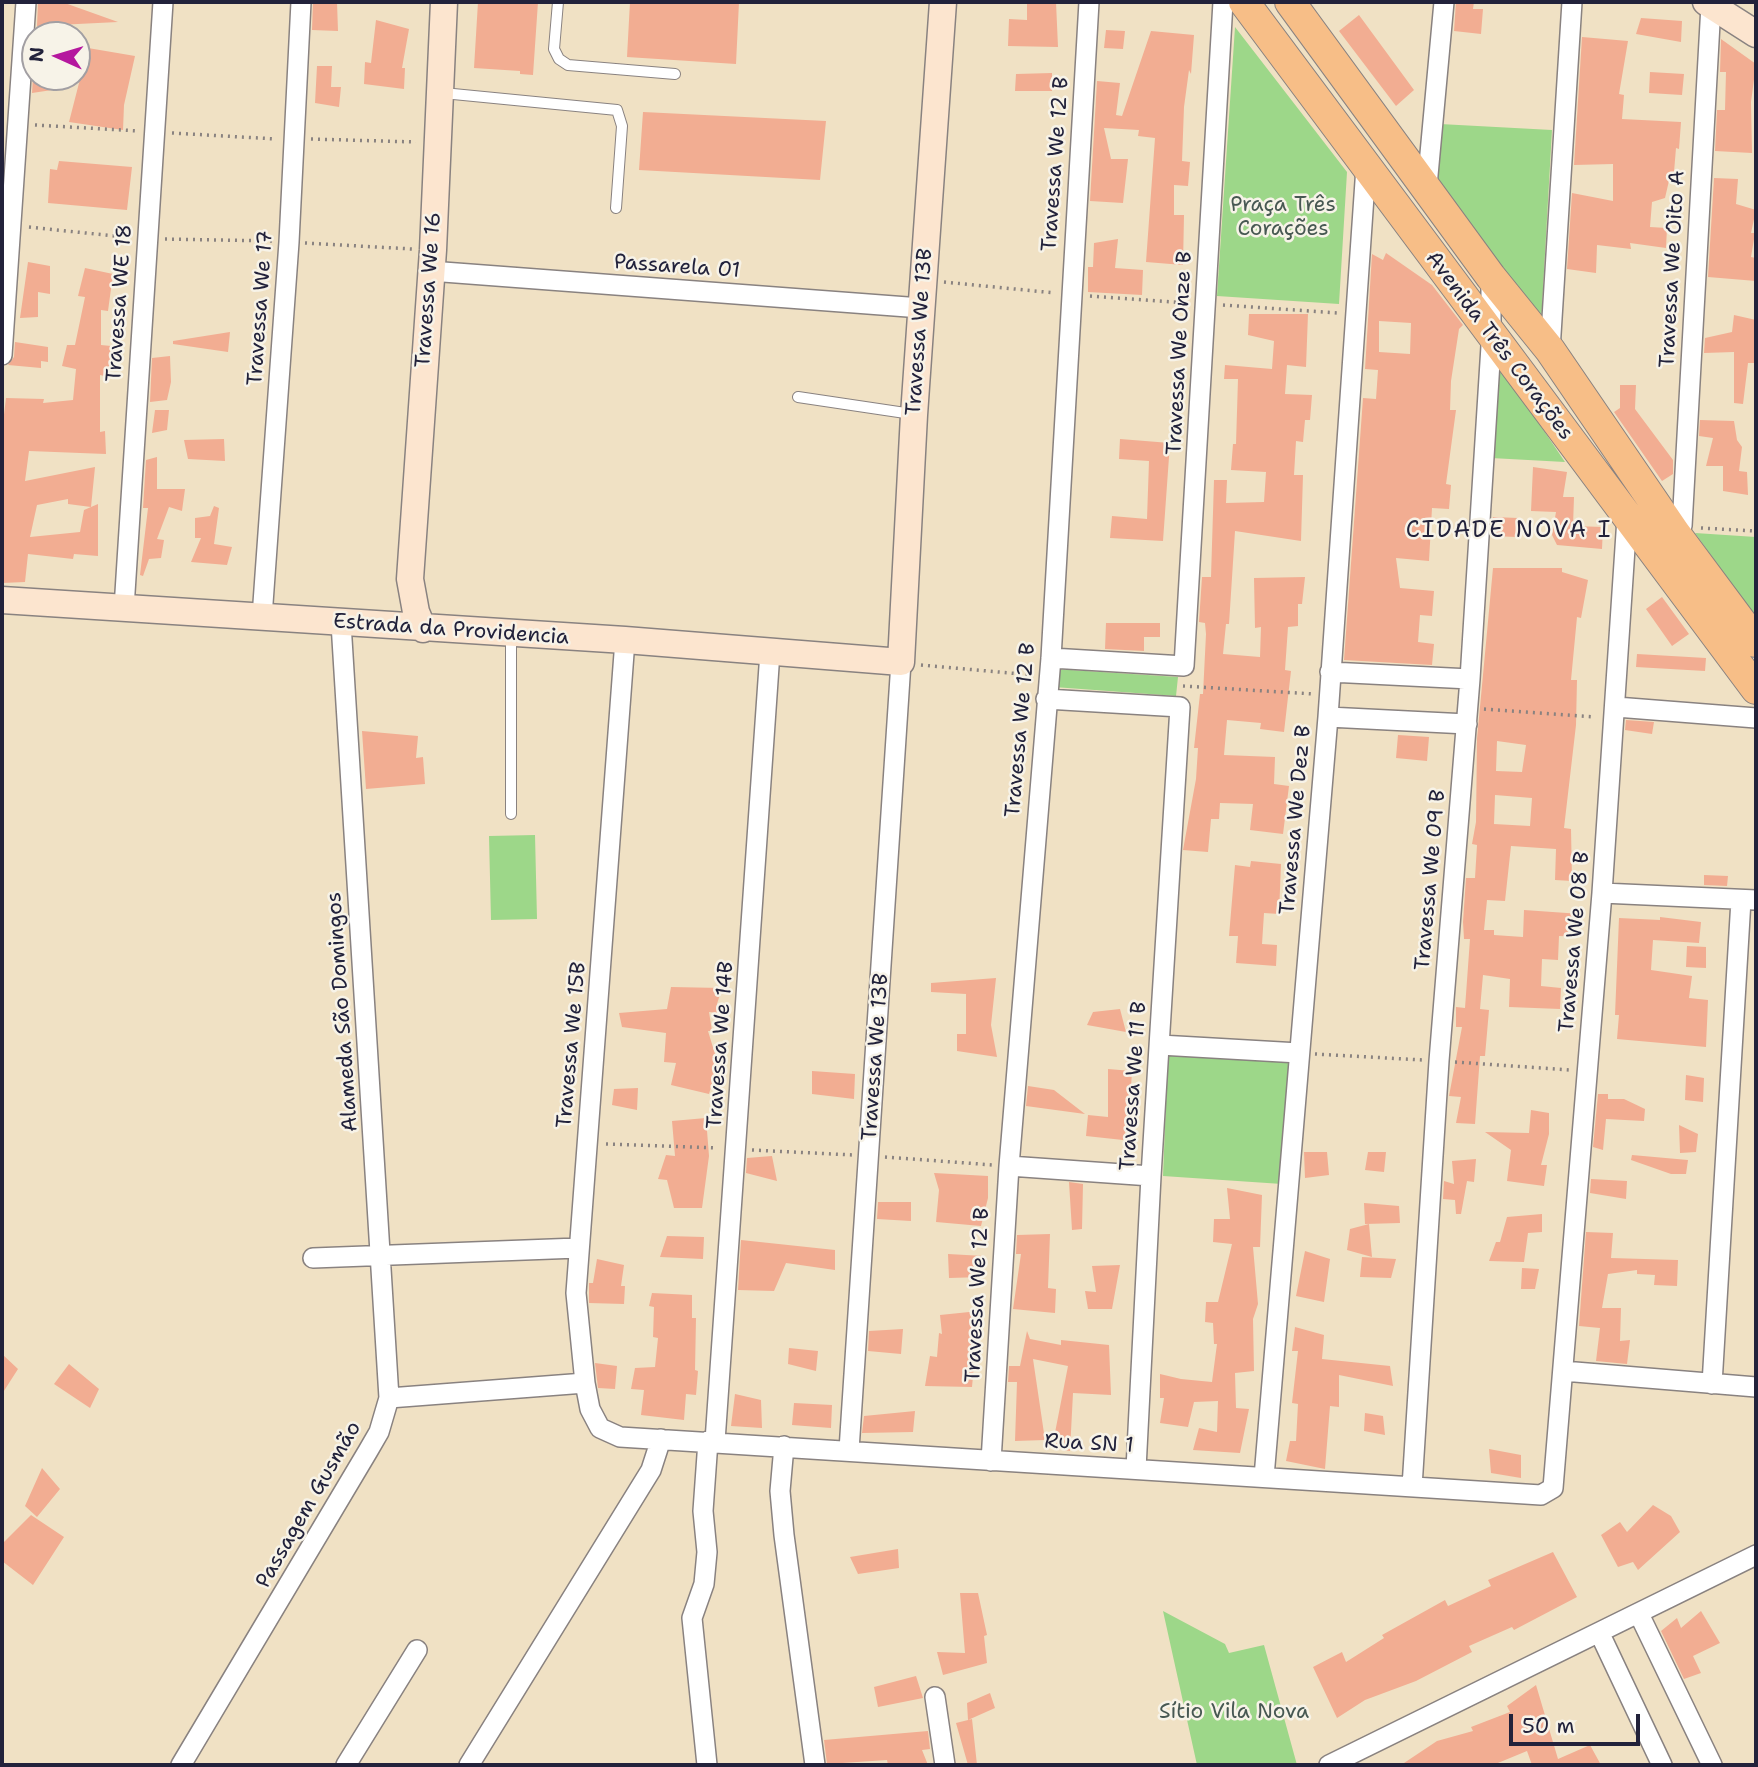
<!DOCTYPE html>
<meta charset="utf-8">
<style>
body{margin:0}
#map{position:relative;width:1758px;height:1767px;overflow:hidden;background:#f0e1c4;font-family:"Shantell Sans",sans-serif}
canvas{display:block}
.frame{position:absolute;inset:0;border:4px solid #22223b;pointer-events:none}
.north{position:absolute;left:21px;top:21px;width:70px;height:70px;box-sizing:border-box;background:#f7f3e8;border:2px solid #a29fa3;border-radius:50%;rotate:274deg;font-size:19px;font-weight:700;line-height:28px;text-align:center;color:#22223b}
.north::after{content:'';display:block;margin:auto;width:24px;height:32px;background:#b5179e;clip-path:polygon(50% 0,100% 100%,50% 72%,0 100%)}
.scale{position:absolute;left:1509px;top:1714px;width:131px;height:32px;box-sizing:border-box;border:4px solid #22223b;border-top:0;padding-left:9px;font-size:21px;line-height:24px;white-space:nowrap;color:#22223b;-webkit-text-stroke:5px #f7f3e8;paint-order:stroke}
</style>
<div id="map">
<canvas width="1758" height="1767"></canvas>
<div class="frame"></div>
<div class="north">N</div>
<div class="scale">50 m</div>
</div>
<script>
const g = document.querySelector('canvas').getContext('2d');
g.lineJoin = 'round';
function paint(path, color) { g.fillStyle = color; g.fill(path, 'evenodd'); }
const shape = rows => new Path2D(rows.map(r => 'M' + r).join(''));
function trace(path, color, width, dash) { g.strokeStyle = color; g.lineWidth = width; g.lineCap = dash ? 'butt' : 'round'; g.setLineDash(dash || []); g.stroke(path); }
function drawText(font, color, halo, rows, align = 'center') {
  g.font = font + ' "Shantell Sans",sans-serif'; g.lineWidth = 5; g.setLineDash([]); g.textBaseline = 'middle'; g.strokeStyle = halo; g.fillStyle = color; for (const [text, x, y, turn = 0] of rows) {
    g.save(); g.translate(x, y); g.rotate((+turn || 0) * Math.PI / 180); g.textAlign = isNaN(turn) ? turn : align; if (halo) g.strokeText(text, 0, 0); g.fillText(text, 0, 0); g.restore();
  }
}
paint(shape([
 [1235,27,1347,172,1339,304,1217,296],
 [1440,124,1552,130,1541,324,1436,191],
 [1503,370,1565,462,1491,458,1495,375],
 [1695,533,1756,537,1756,618],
 [1055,669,1178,677,1176,696,1054,687],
 [535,835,537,919,491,920,489,836],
 [1168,1052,1292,1063,1282,1184,1163,1176],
 [1163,1611,1225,1644,1229,1653,1264,1645,1297,1765,1197,1765]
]), '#9dd789');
paint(shape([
 [38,2,62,2,118,22,37,26],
 [313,2,337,2,338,31,312,30],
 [478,2,538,2,533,75,520,74,520,71,474,68],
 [630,2,739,2,736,64,627,57],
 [1027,2,1056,2,1058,47,1008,46,1009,19,1027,20],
 [1456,2,1474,2,1473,9,1483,9,1481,34,1454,31],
 [1359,15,1414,90,1396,106,1339,31],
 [1641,18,1682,21,1681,42,1636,34],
 [376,20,409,29,402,68,405,68,404,89,364,84,365,62,371,63],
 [1106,30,1125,31,1123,49,1104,48],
 [1151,31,1194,35,1191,74,1189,70,1184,107,1182,161,1190,162,1188,186,1174,185,1174,215,1184,215,1183,265,1146,262,1155,138,1138,136,1139,130,1104,128,1111,159,1128,159,1123,203,1090,201,1097,81,1120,83,1116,115,1122,116],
 [1582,37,1628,41,1619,94,1624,95,1622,119,1681,122,1679,149,1676,148,1674,172,1671,172,1665,198,1652,202,1650,227,1667,228,1666,248,1630,243,1631,249,1597,245,1596,273,1567,269,1572,193,1613,201,1613,164,1574,165],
 [1721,39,1756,64,1751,102,1752,153,1715,151,1717,110,1725,110,1726,72,1720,72],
 [88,48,135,56,124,105,123,130,69,122],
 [317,66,332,66,331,87,341,87,339,107,315,103],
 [1650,72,1684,74,1682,95,1649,93],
 [1052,73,1052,91,1015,91,1016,74],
 [33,77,54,77,52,90,32,93],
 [643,112,826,121,820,180,639,170],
 [59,161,132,167,127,210,48,203,50,169,57,170],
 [1714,178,1738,179,1736,204,1756,210,1751,233,1755,233,1751,257,1756,258,1756,281,1708,277],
 [1118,239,1115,268,1143,270,1142,295,1088,292,1088,267,1093,267,1094,243],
 [1386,253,1432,285,1463,325,1459,329,1451,381,1450,410,1456,410,1446,484,1451,485,1449,509,1432,508,1429,561,1396,558,1400,588,1434,591,1432,616,1420,615,1418,642,1434,644,1432,665,1344,660,1363,398,1376,399,1378,370,1365,369,1372,254,1383,260],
 [1379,321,1411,323,1410,354,1379,352],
 [28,262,50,266,50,294,38,292,38,317,20,318],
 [85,268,113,274,108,311,101,310,101,345,111,346,109,377,100,375,100,432,105,431,106,454,29,451,25,481,95,467,91,507,98,504,98,556,74,554,73,559,28,554,25,582,2,583,2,431,6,398,44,399,43,403,73,400,76,369,62,366,67,345,75,345,85,297,78,296],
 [68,499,68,504,91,507,84,510,80,532,30,537,37,505],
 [1249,314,1308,314,1306,367,1287,365,1285,394,1312,395,1310,420,1305,420,1303,442,1296,441,1294,475,1303,475,1301,541,1235,531,1229,624,1226,624,1223,654,1260,657,1261,627,1255,628,1254,578,1305,577,1302,604,1298,604,1298,626,1288,627,1285,670,1291,671,1284,732,1260,729,1261,723,1227,720,1224,755,1275,757,1274,784,1289,786,1283,834,1250,830,1253,804,1220,803,1219,819,1211,819,1208,852,1183,850,1196,779,1198,748,1194,748,1200,694,1203,694,1206,634,1205,623,1199,622,1202,577,1211,577,1214,480,1227,480,1226,503,1264,502,1266,472,1231,470,1233,444,1236,444,1238,379,1224,379,1225,365,1272,369,1274,341,1248,335],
 [1734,315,1756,320,1756,363,1748,363,1743,404,1734,403,1734,352,1704,353,1705,338,1732,332],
 [230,332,228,352,173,344,173,341],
 [15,342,48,347,48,362,41,361,41,368,8,365,14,357],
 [170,356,171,382,167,400,150,402,152,358],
 [1620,385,1636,385,1635,409,1673,460,1673,474,1662,481,1614,412,1620,408],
 [155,410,169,410,167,430,152,433],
 [1700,420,1734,421,1737,440,1742,447,1739,471,1747,472,1748,495,1723,491,1723,466,1706,466,1713,438,1699,436],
 [224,439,225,461,188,459,184,440],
 [1120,439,1170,443,1163,541,1110,538,1112,516,1147,519,1149,461,1119,459],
 [157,457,157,489,185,489,182,511,169,507,157,539,164,540,161,558,149,559,143,576,140,575,148,508,143,508,146,460],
 [1533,467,1567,472,1563,497,1574,497,1573,526,1603,527,1602,549,1557,545,1552,535,1556,512,1531,511],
 [214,506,219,508,214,544,232,547,227,565,191,562,201,538,195,538,195,518,210,516],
 [1493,517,1518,518,1517,537,1491,536],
 [1493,568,1562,568,1562,572,1588,580,1581,618,1577,617,1571,680,1577,680,1576,725,1564,828,1571,829,1572,881,1555,880,1556,849,1511,846,1505,901,1487,900,1484,930,1494,930,1494,935,1523,937,1524,910,1581,914,1578,937,1559,936,1558,960,1542,959,1541,986,1561,988,1560,1009,1509,1007,1510,979,1483,975,1480,1009,1489,1010,1485,1056,1480,1056,1475,1124,1456,1123,1461,1097,1449,1096,1462,1027,1456,1027,1456,1007,1465,1008,1470,939,1464,939,1463,922,1466,878,1475,878,1477,845,1472,844,1476,822,1477,739],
 [1497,741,1526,745,1522,772,1496,771],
 [1495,795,1532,798,1530,826,1494,824],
 [1662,597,1689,634,1672,646,1646,609],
 [1106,623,1160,623,1160,637,1144,637,1144,651,1105,649],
 [1637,654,1706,658,1705,671,1636,667],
 [1626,720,1654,722,1652,734,1625,730],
 [362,731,418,736,416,758,423,757,425,784,366,789],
 [1398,735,1429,737,1427,761,1396,758],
 [1251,861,1281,864,1279,914,1264,913,1262,944,1277,945,1276,966,1236,963,1238,936,1229,936,1235,865,1250,867],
 [1704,875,1728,876,1727,886,1704,885],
 [1660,917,1701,922,1699,943,1653,940,1651,970,1692,976,1689,998,1708,1000,1706,1047,1617,1039,1619,1015,1615,1015,1619,918,1660,920],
 [1687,946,1706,947,1706,968,1686,967],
 [996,978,991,1025,997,1057,957,1051,957,1034,966,1034,966,994,931,992,931,983],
 [671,987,722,988,717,1004,719,1013,709,1012,712,1031,708,1031,718,1064,709,1094,671,1085,676,1063,664,1062,666,1033,622,1027,619,1013,667,1009],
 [1120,1009,1126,1032,1087,1025,1093,1012],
 [1108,1069,1132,1071,1129,1119,1123,1140,1086,1136,1088,1115,1108,1117],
 [812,1071,855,1074,854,1099,812,1094],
 [1686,1075,1704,1078,1703,1102,1685,1100],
 [1028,1086,1054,1090,1085,1114,1026,1106],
 [638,1088,637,1110,612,1105,614,1089],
 [1598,1094,1608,1094,1608,1099,1624,1099,1645,1109,1644,1121,1606,1119,1603,1150,1593,1147],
 [1531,1110,1549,1113,1549,1134,1541,1165,1547,1165,1544,1186,1507,1181,1511,1150,1485,1132,1529,1133],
 [706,1118,709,1156,702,1208,674,1208,667,1180,658,1179,666,1155,675,1156,672,1121],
 [1679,1125,1698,1134,1696,1152,1680,1153],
 [1304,1152,1327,1152,1329,1175,1305,1178],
 [1368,1152,1386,1152,1384,1172,1365,1170],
 [1632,1155,1688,1160,1686,1174,1671,1174,1631,1160],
 [772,1156,777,1181,746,1173,747,1158],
 [1476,1159,1474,1182,1467,1181,1461,1214,1456,1214,1455,1200,1443,1199,1444,1181,1454,1184,1452,1161],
 [934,1173,988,1176,988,1198,981,1226,936,1222,939,1190],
 [1591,1179,1627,1181,1626,1199,1590,1193],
 [1069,1182,1083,1184,1082,1229,1072,1230],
 [1227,1188,1262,1195,1260,1247,1253,1247,1258,1304,1253,1319,1254,1371,1235,1373,1236,1408,1249,1409,1240,1453,1193,1450,1199,1428,1217,1432,1218,1401,1194,1402,1188,1427,1160,1423,1164,1398,1160,1398,1160,1374,1181,1379,1212,1382,1217,1344,1214,1344,1213,1323,1205,1322,1206,1302,1218,1302,1232,1244,1213,1242,1214,1219,1230,1219],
 [878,1202,911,1202,911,1221,877,1219],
 [1364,1203,1399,1206,1400,1223,1365,1224],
 [1542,1214,1542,1232,1528,1233,1524,1262,1489,1261,1496,1242,1500,1242,1507,1217],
 [1369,1224,1372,1257,1347,1250,1350,1229],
 [1586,1232,1613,1233,1611,1258,1678,1260,1677,1286,1654,1285,1655,1275,1637,1274,1637,1270,1608,1274,1602,1308,1621,1308,1620,1341,1630,1340,1627,1364,1596,1361,1600,1328,1579,1326],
 [1050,1234,1048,1288,1056,1289,1055,1313,1013,1309,1021,1254,1016,1254,1017,1235],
 [667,1236,704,1237,703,1259,660,1257],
 [741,1240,835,1250,835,1270,786,1263,774,1291,738,1290],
 [1305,1251,1330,1259,1324,1302,1296,1296],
 [948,1254,984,1256,983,1277,949,1278],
 [1362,1257,1396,1259,1391,1278,1360,1277],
 [597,1259,624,1265,621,1286,625,1286,624,1304,589,1303,589,1283,593,1283],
 [1120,1265,1112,1309,1088,1309,1085,1291,1096,1292,1092,1266],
 [1522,1268,1539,1269,1535,1289,1521,1289],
 [652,1293,692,1295,692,1318,696,1318,695,1370,698,1371,696,1395,686,1394,684,1420,641,1415,644,1390,631,1389,635,1368,655,1367,658,1338,653,1337,654,1307,649,1306],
 [979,1311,972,1387,925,1386,930,1356,937,1357,939,1333,942,1334,940,1315],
 [1295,1327,1324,1335,1322,1359,1390,1366,1393,1386,1339,1375,1339,1407,1330,1406,1325,1469,1286,1461,1290,1441,1296,1441,1298,1404,1292,1403,1298,1351,1292,1351],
 [903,1329,901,1354,868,1351,869,1331],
 [1027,1331,1030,1339,1061,1345,1061,1340,1109,1345,1111,1395,1073,1393,1070,1451,1052,1448,1068,1366,1033,1359,1045,1440,1015,1441,1017,1382,1008,1382,1009,1366,1020,1366],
 [789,1348,818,1351,816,1371,788,1364],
 [2,1354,18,1369,2,1394],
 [595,1363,617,1366,615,1389,598,1388],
 [69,1364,99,1389,90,1408,54,1384],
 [735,1394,761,1400,762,1428,731,1426],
 [794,1403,832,1405,831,1428,792,1425],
 [915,1411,913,1432,862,1433,864,1416],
 [1365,1413,1383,1416,1385,1435,1364,1431],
 [1489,1449,1521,1455,1521,1478,1491,1473],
 [42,1468,60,1489,37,1517,25,1506],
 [1653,1505,1671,1516,1680,1532,1638,1570,1633,1562,1618,1567,1601,1535,1620,1522,1627,1532],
 [31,1515,64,1537,33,1585,2,1561,2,1544],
 [898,1549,899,1568,858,1574,850,1557],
 [1553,1552,1577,1597,1514,1630,1512,1627,1469,1646,1472,1652,1416,1681,1365,1700,1337,1718,1313,1667,1342,1652,1346,1662,1384,1638,1382,1635,1445,1600,1448,1606,1491,1586,1488,1580],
 [960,1593,978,1593,987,1635,984,1636,987,1663,943,1675,937,1652,965,1653],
 [1701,1611,1720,1643,1693,1656,1701,1673,1684,1679,1661,1631,1677,1618,1681,1628],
 [916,1676,923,1698,878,1707,874,1687],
 [1536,1685,1558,1759,1590,1745,1601,1765,1532,1765,1527,1751,1493,1765,1401,1765,1437,1741,1473,1731,1471,1727,1510,1712,1507,1706],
 [990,1693,995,1708,968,1720,967,1703],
 [972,1719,977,1765,968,1765,956,1723],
 [928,1731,930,1749,922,1750,928,1765,888,1765,887,1760,827,1764,824,1740]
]), '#f2ad92');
const lane = shape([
 [558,2,554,49,559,59,568,65,675,74],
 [443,93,617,110,622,126,616,208],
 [798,397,912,414],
 [511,814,511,634]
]);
const street = shape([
 [1427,186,1444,2],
 [430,271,921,308],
 [1550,350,1572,2],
 [2,355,26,2],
 [1675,533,1682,526,1711,5],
 [124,608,163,2],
 [262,617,289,242,301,2],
 [625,640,576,1293,585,1383,590,1409,600,1428,620,1437,1541,1495,1553,1488,1602,893,1627,518],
 [1051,658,1184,666,1223,2],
 [1330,672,1470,679],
 [1046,699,1180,707,1151,1176,1136,1469],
 [1616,707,1756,718],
 [1328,717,1467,724],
 [1602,893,1756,900],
 [1160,1045,1299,1053],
 [1009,1166,1151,1176],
 [313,1258,578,1248],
 [1563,1371,1756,1387],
 [1712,1384,1741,900],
 [389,1398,585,1383],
 [715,1441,770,652],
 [784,1446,780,1491,784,1535,815,1765],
 [849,1450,901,662],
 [991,1461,1009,1166,1051,658,1089,2],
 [1264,1477,1328,717,1366,167],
 [1412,1487,1439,1061,1470,679,1491,346,1491,277],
 [1639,1614,1712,1765],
 [1600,1634,1662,1765],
 [935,1697,945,1765],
 [181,1765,368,1451,379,1432,389,1398,341,623],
 [346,1765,417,1650],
 [469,1765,651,1470,661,1439],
 [707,1765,692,1618,704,1584,707,1552,703,1511,708,1441],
 [1329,1765,1756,1555]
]);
const secondary = shape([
 [1706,2,1756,34],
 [2,600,625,640,901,662,914,415,943,2],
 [423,629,416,612,410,579,433,250,444,2]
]);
const primary = shape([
 [1244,2,1756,689],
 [1290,2,1491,277,1550,350,1675,533,1756,642]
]);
trace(lane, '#898280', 12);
trace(street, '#898280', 22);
trace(secondary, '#898280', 29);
trace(primary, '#898280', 32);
trace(shape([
 [35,125,139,131],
 [172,133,276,139],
 [311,139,416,142],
 [29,227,133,238],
 [165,239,272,241],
 [305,243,412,249],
 [944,282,1055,293],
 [1090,296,1187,303],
 [1223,305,1338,313],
 [1701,528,1756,531],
 [921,665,1032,675],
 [1183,686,1314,694],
 [1484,709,1595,717],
 [1315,1054,1423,1060],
 [1455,1062,1570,1070],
 [606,1144,717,1148],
 [752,1150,853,1155],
 [885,1157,993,1165]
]), '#898280', 3.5, [2, 5]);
trace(lane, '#fff', 10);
trace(street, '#fff', 19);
trace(secondary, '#fce5cf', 26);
trace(primary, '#f7be87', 30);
drawText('21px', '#22223b', '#f7f3e8', [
 ["Travessa We 12 B",1056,164,-86],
 ["Passarela 01",677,267,4],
 ["Travessa We Oito A",1673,269,-87],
 ["Travessa We 16",429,290,-86],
 ["Travessa WE 18",120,303,-86],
 ["Travessa We 17",261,308,-86],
 ["Travessa We 13B",920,332,-86],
 ["Avenida Três Corações",1499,346,53],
 ["Travessa We Onze B",1180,353,-87],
 ["Estrada da Providencia",451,630,4],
 ["Travessa We 12 B",1021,730,-85],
 ["Travessa We Dez B",1296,820,-85],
 ["Travessa We 09 B",1431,880,-85],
 ["Travessa We 08 B",1575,942,-85],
 ["Alameda São Domingos",343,1012,-94],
 ["Travessa We 15B",572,1045,-85],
 ["Travessa We 14B",721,1045,-86],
 ["Travessa We 13B",876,1057,-86],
 ["Travessa We 11 B",1134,1086,-86],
 ["Travessa We 12 B",978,1295,-87],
 ["Rua SN 1",1089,1444,3],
 ["Passagem Gusmão",309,1505,-60]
]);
drawText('21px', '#475852', '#f7f3e8', [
 ["Praça Três",1283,206],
 ["Corações",1283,230],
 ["Sítio Vila Nova",1234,1713]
]);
g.letterSpacing = '2px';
drawText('23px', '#22223b', '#f7f3e8', [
 ["CIDADE NOVA I",1509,531]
]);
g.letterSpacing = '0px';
</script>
